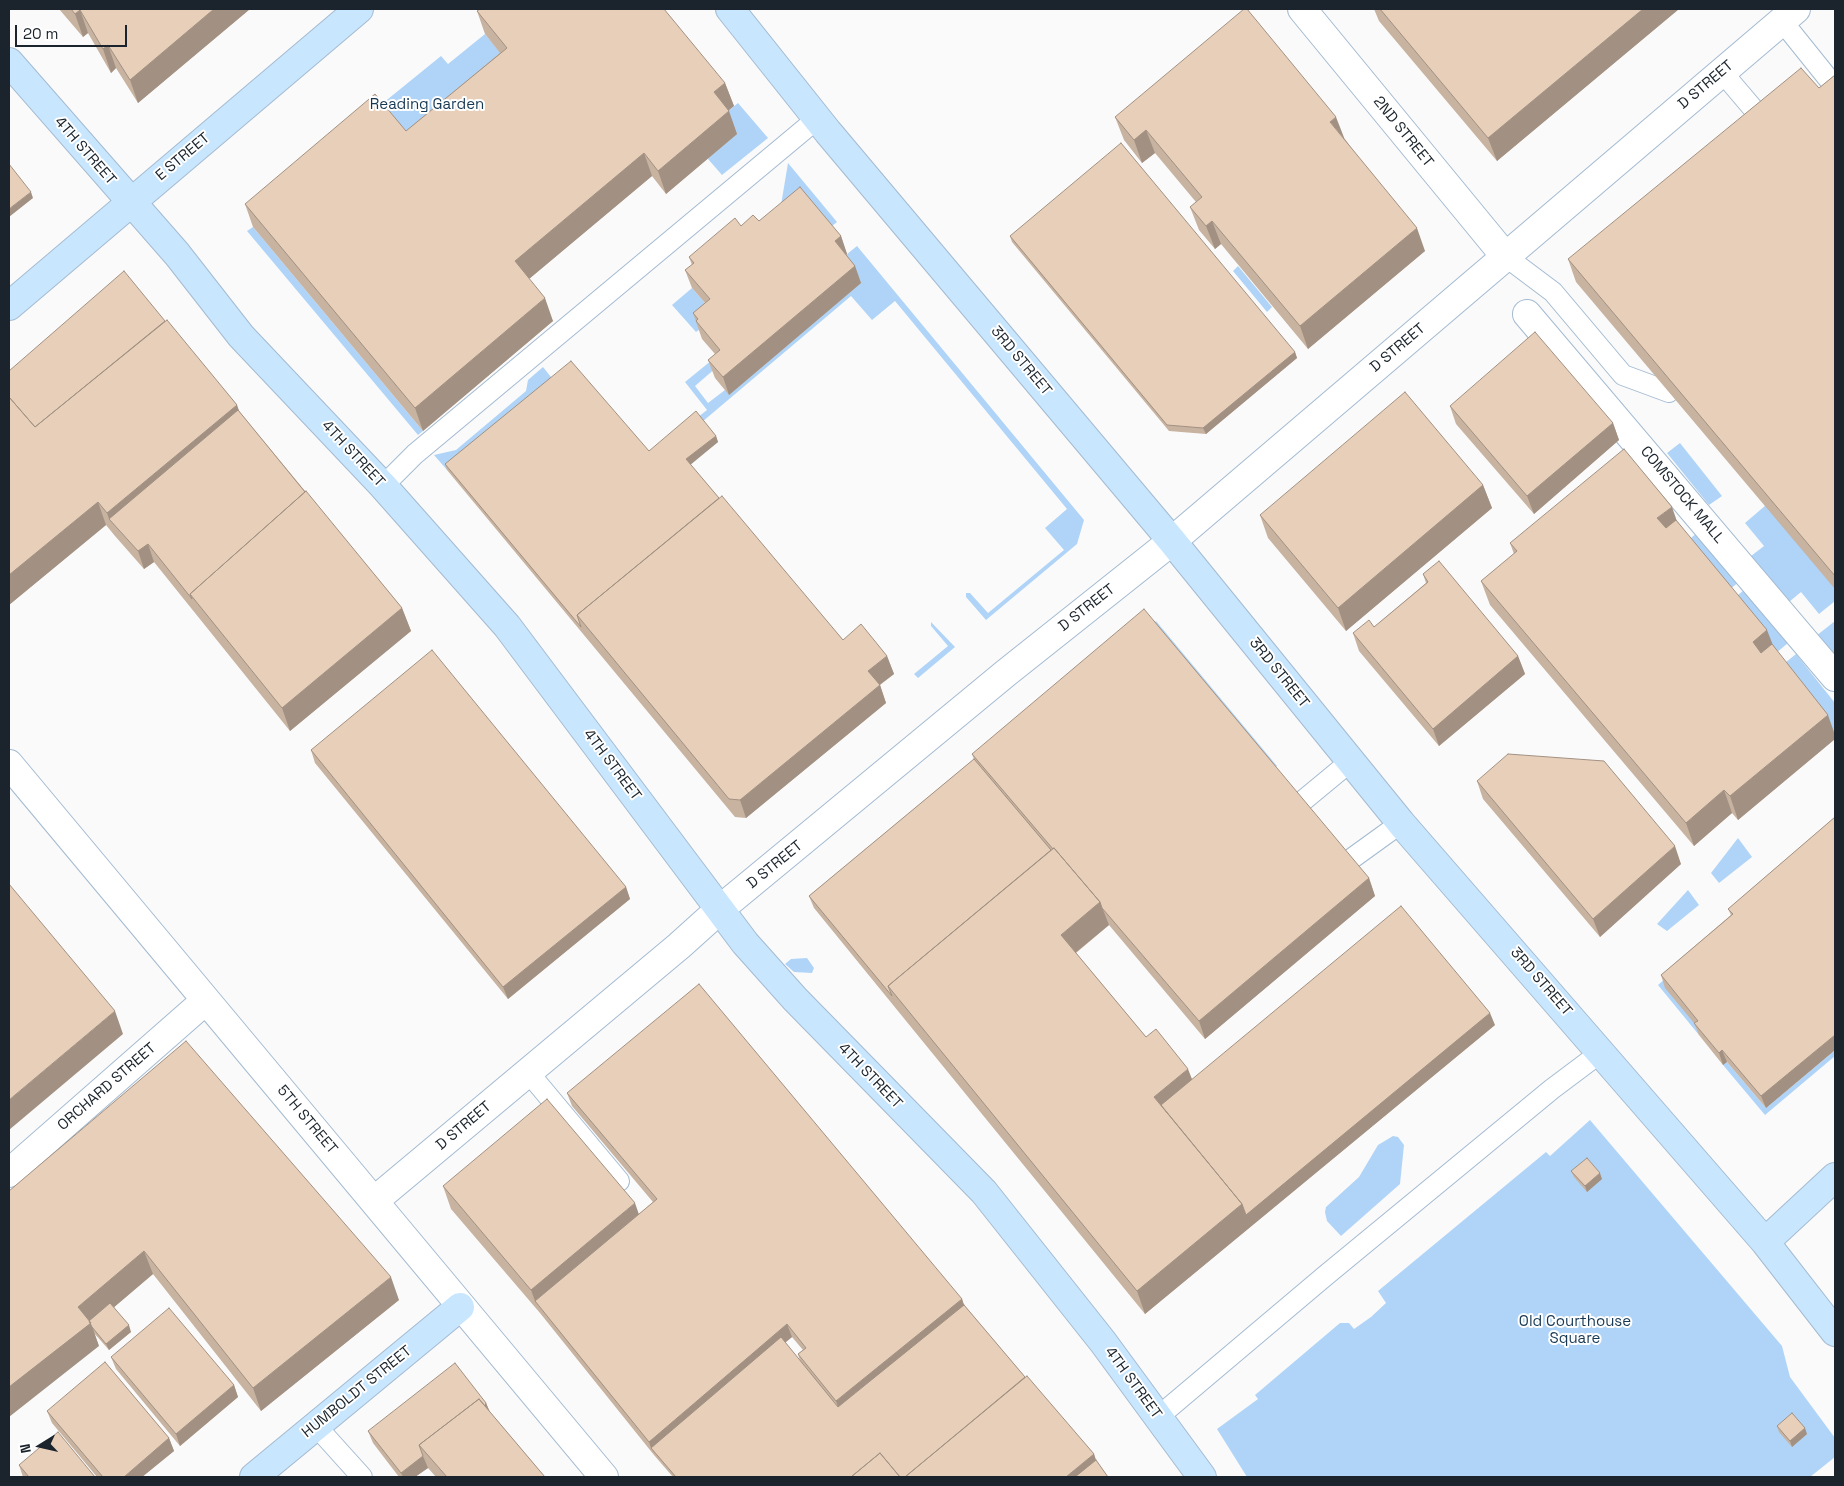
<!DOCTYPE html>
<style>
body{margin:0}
#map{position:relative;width:1844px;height:1486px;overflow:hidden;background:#fafafa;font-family:"Space Grotesk",sans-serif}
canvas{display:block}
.frame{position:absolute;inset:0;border:10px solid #1b242c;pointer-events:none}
.north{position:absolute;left:15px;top:1421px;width:50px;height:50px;-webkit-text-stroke:4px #fff;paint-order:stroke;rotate:260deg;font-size:14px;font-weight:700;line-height:20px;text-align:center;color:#1b242c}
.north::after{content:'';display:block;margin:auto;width:18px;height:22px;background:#1b242c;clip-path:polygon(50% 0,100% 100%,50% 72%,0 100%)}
.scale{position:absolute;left:15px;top:25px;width:112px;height:22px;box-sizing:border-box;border:2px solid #1b242c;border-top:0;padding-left:6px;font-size:15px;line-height:18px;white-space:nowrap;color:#1b242c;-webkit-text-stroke:4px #fff;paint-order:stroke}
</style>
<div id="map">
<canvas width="1844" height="1486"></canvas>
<div class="frame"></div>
<div class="north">N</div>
<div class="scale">20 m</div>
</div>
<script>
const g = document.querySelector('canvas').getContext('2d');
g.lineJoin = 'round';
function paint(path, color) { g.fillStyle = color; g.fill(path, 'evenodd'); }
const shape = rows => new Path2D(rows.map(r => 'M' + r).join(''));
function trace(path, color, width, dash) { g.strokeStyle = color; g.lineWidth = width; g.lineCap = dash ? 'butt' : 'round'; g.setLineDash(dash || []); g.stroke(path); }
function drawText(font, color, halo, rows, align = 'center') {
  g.font = font + ' "Space Grotesk",sans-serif'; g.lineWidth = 4; g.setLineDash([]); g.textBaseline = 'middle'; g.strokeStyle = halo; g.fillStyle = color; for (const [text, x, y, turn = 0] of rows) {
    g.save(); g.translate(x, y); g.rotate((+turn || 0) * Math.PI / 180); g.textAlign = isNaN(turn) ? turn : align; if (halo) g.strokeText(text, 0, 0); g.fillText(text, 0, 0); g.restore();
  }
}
paint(shape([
 [485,34,515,71,414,154,356,125,441,56,448,64],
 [738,103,768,138,722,175,708,159,722,116],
 [788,163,837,222,827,230,779,217],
 [253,227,423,431,418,435,247,231],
 [857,246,1084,520,1077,544,986,620,966,597,966,593,970,593,988,613,1064,550,1045,528,1067,509,895,301,872,320,851,296,702,422,698,417,707,410,685,382,712,360,717,367,695,386,708,403,725,390,841,259],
 [1238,266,1272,307,1267,312,1233,271],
 [692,288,717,317,696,332,672,305],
 [543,367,555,382,447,470,434,455,456,450,526,391,528,380],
 [1680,443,1722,496,1709,505,1667,453],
 [1766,505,1835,588,1835,601,1819,614,1801,592,1789,602,1751,556,1764,546,1745,523],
 [1698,532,1739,582,1725,593,1685,543],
 [1744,590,1788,643,1776,653,1732,600],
 [1156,621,1277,766,1270,772,1150,627],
 [1835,621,1835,659,1816,636],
 [931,622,955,647,918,678,914,674,948,646,931,626],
 [1796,654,1835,703,1835,737,1780,667],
 [1738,838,1752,857,1719,883,1711,873],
 [1688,890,1699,905,1667,931,1657,924],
 [1733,921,1702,1033,1699,1035,1658,985],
 [807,958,814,968,812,973,794,972,785,964,791,959],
 [1835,1050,1835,1056,1765,1115,1723,1065,1727,1062,1766,1108],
 [1590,1120,1782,1346,1790,1377,1835,1438,1835,1457,1810,1477,1247,1477,1217,1429,1258,1399,1255,1395,1340,1323,1349,1323,1354,1329,1371,1317,1386,1303,1378,1291,1546,1152,1550,1156],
 [1393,1136,1398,1137,1404,1145,1400,1184,1341,1236,1327,1221,1325,1212,1326,1207,1359,1177,1378,1145]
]), '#b0d4f7');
const lane = shape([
 [1782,21,1835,87],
 [1722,72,1767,125],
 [1505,256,1553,292,1623,375,1669,392],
 [383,486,415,454,818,118],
 [1299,804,1351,761],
 [1347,862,1401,823],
 [528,1072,619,1181],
 [1158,1417,1325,1276,1552,1089,1600,1053],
 [316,1426,362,1477]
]);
const street = shape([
 [1302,9,1505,256],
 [1527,314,1835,677],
 [9,764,604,1477],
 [9,1173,205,1001],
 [374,1201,679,946,719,910,1006,673,1172,541,1796,9]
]);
const secondary = shape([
 [730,9,828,132,1172,541,1401,823,1765,1242,1835,1332],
 [9,62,177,254,241,336,383,486,507,626,745,943,795,999,984,1192,1103,1342,1202,1477],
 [9,306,359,9],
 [1765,1242,1835,1177],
 [254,1477,460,1307]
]);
trace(lane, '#a4bbd1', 22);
trace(street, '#a4bbd1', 30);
trace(secondary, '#a4bbd1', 30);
trace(lane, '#fff', 20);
trace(street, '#fff', 28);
trace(secondary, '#c8e6fe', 28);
paint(shape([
 [59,9,250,9,138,103,116,68,111,73,88,33,83,37],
 [1374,9,1679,9,1497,161,1379,21],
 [477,11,725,83,734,106,728,110,737,134,666,194,652,176,529,279,553,321,423,431,253,227,245,204,406,131,500,53,485,34],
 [1835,75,1835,589,1576,282,1568,259,1819,88],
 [1115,117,1345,139,1425,251,1308,349,1221,244,1215,249,1199,230,1190,207,1196,202,1155,153,1142,163,1124,140],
 [759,221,841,236,847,254,846,255,855,266,861,283,729,395,715,378,708,360,715,354,702,339,693,313,705,303,692,288,685,270,692,265,689,257,741,226],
 [1010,236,1295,352,1297,358,1206,434,1169,431,1012,242],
 [165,321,237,405,238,410,402,608,411,631,290,731,154,562,144,569,115,536,106,525,9,605,9,371],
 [1450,406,1613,423,1619,440,1534,514,1456,424],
 [716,436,718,442,690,464,719,498,843,640,887,656,894,674,880,685,886,703,746,818,735,817,447,470,445,464,649,451],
 [1483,485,1492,508,1346,631,1268,538,1260,515],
 [1677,521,1773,645,1835,735,1835,739,1738,820,1732,813,1694,846,1490,605,1481,581,1514,554,1510,543],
 [1423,574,1518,656,1525,674,1439,746,1359,651,1353,633,1374,627,1426,583],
 [311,750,626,887,630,899,508,999,315,763],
 [972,754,1369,878,1375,896,1205,1039,1109,925,1076,953,1146,1037,1192,1079,1495,1025,1145,1314,814,908,809,896,974,759],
 [1477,781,1681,864,1600,937,1483,799],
 [1835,817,1835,1050,1766,1108,1727,1062,1723,1065,1699,1035,1694,1023,1665,988,1661,975,1731,915,1728,909],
 [567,1093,962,1299,964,1305,1025,1377,1094,1454,1096,1460,1108,1477,673,1477,654,1455,540,1313,451,1209,443,1186,639,1214,653,1202,572,1106],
 [792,1337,803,1350,798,1354,800,1361,785,1342],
 [1571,1171,1602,1179,1587,1192,1574,1177],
 [9,1191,399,1300,261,1411,153,1274,114,1307,131,1332,109,1350,94,1333,99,1346],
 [111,1357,234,1385,238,1397,180,1446,116,1369],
 [486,1403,490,1412,545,1477,436,1477,428,1468,415,1477,399,1477,373,1443,368,1431],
 [47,1411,169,1438,174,1451,142,1477,97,1477,52,1423],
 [1777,1426,1807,1434,1792,1447,1779,1432],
 [19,1465,95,1477,23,1477]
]), '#c8b2a0');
paint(shape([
 [214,9,250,9,138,103,130,80],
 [1643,9,1679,9,1497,161,1488,138],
 [80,10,88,33,83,37,75,14],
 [108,45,116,68,111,73,103,49],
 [725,83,734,106,722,116,714,92],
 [729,111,737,134,666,194,658,171],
 [1336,117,1345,140,1330,122],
 [1146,130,1155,153,1142,163,1134,140],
 [644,153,652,176,523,284,515,261],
 [31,192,33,198,9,217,9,209],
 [1212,221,1221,244,1215,249,1206,226],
 [1417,228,1425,251,1308,349,1300,326],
 [841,236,847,254,841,259,835,241],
 [855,266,861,283,729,395,723,377],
 [545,298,553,321,423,431,415,408],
 [1295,352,1297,358,1206,434,1203,428],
 [237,405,245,428,109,519,107,513],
 [1613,423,1619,440,1534,514,1527,496],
 [716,436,718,442,689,466,686,459],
 [1483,485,1492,508,1346,631,1338,608],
 [98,502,106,525,9,605,9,575],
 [1672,507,1680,530,1666,541,1657,518],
 [148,544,154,562,144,569,138,551],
 [402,608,411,631,290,731,282,708],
 [1767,630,1776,653,1762,665,1753,642],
 [887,656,894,674,874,689,868,671],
 [1518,656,1525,674,1439,746,1433,729],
 [880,685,886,703,746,818,740,800],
 [1828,715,1835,735,1835,739,1738,820,1730,796],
 [1724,790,1732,813,1694,846,1686,823],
 [1675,846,1681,864,1600,937,1593,919],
 [1369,878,1375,896,1205,1039,1199,1021],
 [626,887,630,899,508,999,503,987],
 [1100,902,1109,925,1069,958,1061,935],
 [115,1011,123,1034,9,1130,9,1100],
 [1490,1013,1495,1025,1145,1314,1137,1291,1242,1204],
 [1835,1035,1835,1050,1766,1108,1761,1096],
 [1722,1050,1727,1062,1723,1065,1719,1053],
 [1188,1069,1197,1092,1166,1117,1154,1097],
 [1600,1173,1602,1179,1587,1192,1585,1186],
 [635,1203,643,1226,535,1301,531,1290],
 [144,1251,153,1274,92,1326,99,1346,9,1417,9,1387,78,1307],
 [391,1277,399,1300,261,1411,253,1388],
 [962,1299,966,1311,840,1413,836,1401],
 [787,1324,792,1337,655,1453,651,1448,649,1442],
 [129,1325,131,1332,109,1350,106,1344],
 [234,1385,238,1397,180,1446,176,1434],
 [486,1403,491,1415,434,1463],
 [1805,1428,1807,1434,1792,1447,1790,1441],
 [169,1438,174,1451,142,1477,124,1477],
 [1094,1454,1098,1467,1085,1477,1066,1477],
 [423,1456,428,1468,415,1477,403,1477,401,1473]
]), '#a29182');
const building = shape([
 [71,9,214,9,130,80,108,45,103,49,80,10,75,14,71,9],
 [480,9,664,9,725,83,714,92,729,111,658,171,644,153,515,261,545,298,415,408,245,204,375,94,406,131,507,48,477,11,480,9],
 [1244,9,1247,9,1336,117,1330,122,1417,228,1300,326,1212,221,1206,226,1190,207,1202,197,1146,130,1134,140,1115,117,1244,9],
 [1380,9,1643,9,1488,138,1380,9],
 [1801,68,1819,88,1835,75,1835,576,1568,259,1801,68],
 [1121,143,1295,352,1203,428,1167,425,1010,236,1121,143],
 [9,164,31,192,9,209,9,164],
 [800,187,841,236,835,241,855,266,723,377,708,360,720,350,696,321,698,319,693,313,710,299,685,270,694,263,689,257,735,218,741,226,753,215,759,221,800,187],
 [124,271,165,321,35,427,9,397,9,371,124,271],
 [167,320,237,405,107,513,98,502,9,575,9,397,35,427,167,320],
 [1535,332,1613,423,1527,496,1450,406,1535,332],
 [571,361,649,451,696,411,716,436,686,459,719,498,577,615,581,627,445,464,571,361],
 [1405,392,1483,485,1338,608,1260,515,1405,392],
 [238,410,305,492,190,594,192,599,148,544,138,551,109,519,238,410],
 [1624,449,1672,507,1657,518,1666,528,1676,520,1767,630,1753,642,1761,653,1772,644,1828,715,1730,796,1724,790,1686,823,1481,581,1517,551,1510,543,1624,449],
 [306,491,402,608,282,708,190,594,306,491],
 [722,496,843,640,861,624,887,656,868,671,880,685,740,800,729,799,577,615,722,496],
 [1439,561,1518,656,1433,729,1353,633,1369,620,1374,627,1428,582,1423,574,1439,561],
 [1144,609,1369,878,1199,1021,1102,908,1100,902,1054,848,1053,849,972,754,1144,609],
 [432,650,626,887,503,987,311,750,432,650],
 [1508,754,1604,761,1675,846,1593,919,1477,781,1508,754],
 [974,759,1051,850,888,986,892,996,809,896,974,759],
 [1835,817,1835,1036,1835,1035,1761,1096,1722,1050,1719,1053,1694,1023,1698,1021,1661,975,1733,914,1728,909,1835,817],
 [1054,848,1100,902,1061,935,1146,1037,1156,1029,1188,1069,1154,1097,1242,1204,1137,1291,888,986,1054,848],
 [9,884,115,1011,9,1100,9,884],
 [1401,906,1490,1013,1246,1215,1242,1204,1161,1105,1401,906],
 [699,984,962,1299,836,1401,798,1354,806,1348,787,1324,649,1442,535,1301,657,1199,567,1093,699,984],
 [186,1041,391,1277,253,1388,144,1251,78,1307,91,1323,9,1387,9,1191,186,1041],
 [547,1099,635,1203,531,1290,443,1186,547,1099],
 [1587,1158,1600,1173,1585,1186,1571,1171,1587,1158],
 [110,1303,129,1325,106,1344,92,1327,89,1321,110,1303],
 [964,1305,1025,1377,905,1477,900,1477,880,1453,851,1477,676,1477,651,1448,781,1337,838,1407,964,1305],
 [169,1308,234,1385,176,1434,111,1357,169,1308],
 [105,1362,169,1438,124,1477,103,1477,47,1411,105,1362],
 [455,1363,486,1403,485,1406,479,1399,419,1445,423,1456,401,1473,368,1431,455,1363],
 [1027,1376,1094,1454,1066,1477,905,1477,1027,1376],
 [479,1399,545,1477,447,1477,419,1445,479,1399],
 [1792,1413,1805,1428,1790,1441,1777,1426,1792,1413],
 [58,1432,95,1477,29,1477,19,1465,58,1432],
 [880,1453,900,1477,851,1477,880,1453],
 [1096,1460,1108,1477,1075,1477,1096,1460]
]);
paint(building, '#e8cfba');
trace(building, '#a29182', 1);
drawText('15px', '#1b242c', '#fff', [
 ["D STREET",1706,85,-40],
 ["2ND STREET",1403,132,51],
 ["4TH STREET",85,151,49],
 ["E STREET",183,157,-40],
 ["D STREET",1398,348,-40],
 ["3RD STREET",1021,361,50],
 ["4TH STREET",353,454,47],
 ["COMSTOCK MALL",1682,495,50],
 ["D STREET",1087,608,-38],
 ["3RD STREET",1279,673,51],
 ["4TH STREET",612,765,53],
 ["D STREET",775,865,-39],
 ["3RD STREET",1541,982,49],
 ["4TH STREET",870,1076,46],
 ["ORCHARD STREET",107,1087,-41],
 ["5TH STREET",307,1120,50],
 ["D STREET",464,1126,-40],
 ["4TH STREET",1133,1383,54],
 ["HUMBOLDT STREET",357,1392,-39]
]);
drawText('15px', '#173853', '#fff', [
 ["Reading Garden",427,105],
 ["Old Courthouse",1575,1322],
 ["Square",1575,1339]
]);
</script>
